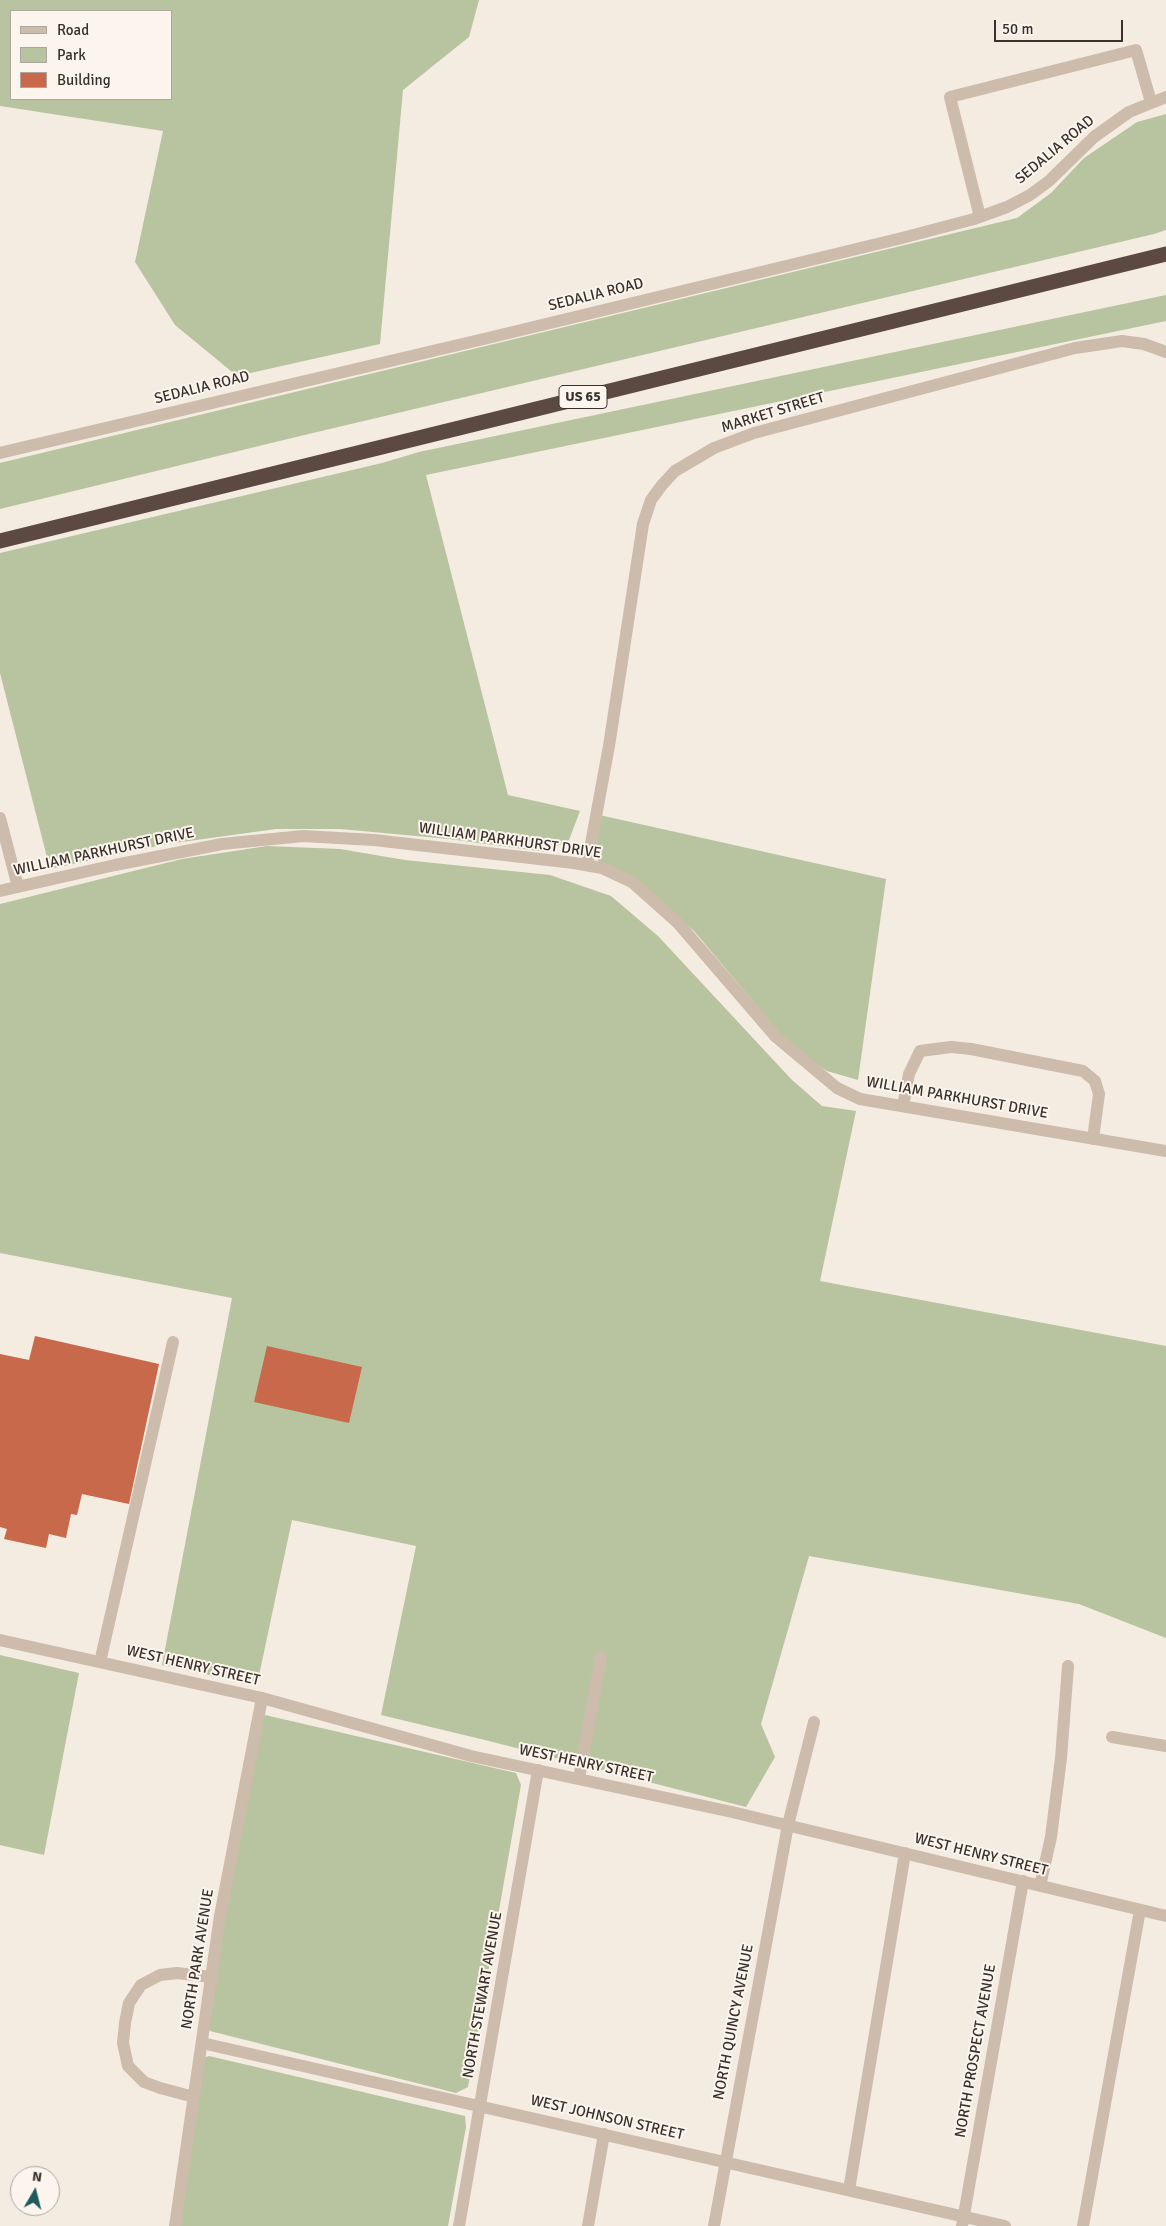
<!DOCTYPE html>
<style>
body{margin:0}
#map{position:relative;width:1166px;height:2226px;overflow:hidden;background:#f4ebe1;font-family:Signika,sans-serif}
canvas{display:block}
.legend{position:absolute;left:10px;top:10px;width:162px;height:90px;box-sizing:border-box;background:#fbf5ee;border:1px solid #aea6a0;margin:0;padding:6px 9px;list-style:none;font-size:15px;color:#3b302b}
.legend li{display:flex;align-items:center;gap:10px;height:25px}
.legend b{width:25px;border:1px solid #aea6a0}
.north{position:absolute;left:10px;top:2166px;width:50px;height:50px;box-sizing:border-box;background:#fbf5ee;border:1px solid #aea6a0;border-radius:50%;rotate:8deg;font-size:14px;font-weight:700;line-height:20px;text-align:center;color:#3b302b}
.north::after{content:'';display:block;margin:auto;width:18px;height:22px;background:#1f5a5e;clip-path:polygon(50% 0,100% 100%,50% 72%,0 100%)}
.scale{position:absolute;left:994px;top:20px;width:129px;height:22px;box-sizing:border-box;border:2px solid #3b302b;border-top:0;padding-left:6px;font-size:15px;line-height:18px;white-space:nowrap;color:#3b302b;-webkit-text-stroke:4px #fbf5ee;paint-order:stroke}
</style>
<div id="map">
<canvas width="1166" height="2226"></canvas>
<ul class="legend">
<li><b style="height:6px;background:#cdbbac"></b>Road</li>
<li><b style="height:14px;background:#b8c4a0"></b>Park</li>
<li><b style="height:14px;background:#c8694b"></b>Building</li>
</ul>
<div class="north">N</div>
<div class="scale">50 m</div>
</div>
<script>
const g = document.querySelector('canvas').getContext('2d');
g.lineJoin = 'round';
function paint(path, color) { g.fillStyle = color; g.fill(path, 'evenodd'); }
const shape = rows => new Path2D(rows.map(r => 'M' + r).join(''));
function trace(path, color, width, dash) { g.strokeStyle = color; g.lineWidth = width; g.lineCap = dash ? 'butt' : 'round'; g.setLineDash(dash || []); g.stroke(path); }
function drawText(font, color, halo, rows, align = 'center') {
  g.font = font + ' Signika,sans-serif'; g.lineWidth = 4; g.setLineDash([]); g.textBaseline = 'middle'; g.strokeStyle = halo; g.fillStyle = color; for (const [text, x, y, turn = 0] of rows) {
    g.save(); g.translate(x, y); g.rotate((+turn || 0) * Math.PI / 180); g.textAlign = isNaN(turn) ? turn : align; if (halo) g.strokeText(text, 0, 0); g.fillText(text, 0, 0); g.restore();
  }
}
paint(shape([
 [0,0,479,0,469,37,403,90,380,344,237,376,175,325,135,262,163,131,0,106],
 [11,11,171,11,171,99,11,99],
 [1166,114,1166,230,1154,234,296,437,0,509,0,463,1017,218,1051,193,1084,158,1137,122],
 [1166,295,1166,321,426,475,508,795,580,811,569,840,546,852,449,839,340,829,276,829,167,844,50,869,0,673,0,553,382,463,419,452],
 [595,814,886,879,858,1080,827,1071,793,1049,694,931,655,897,600,866,592,843],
 [267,846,340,849,405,860,550,875,611,896,658,936,792,1080,822,1106,856,1111,820,1281,1166,1346,1166,1638,1079,1604,809,1556,761,1724,775,1757,746,1807,489,1741,381,1715,416,1546,292,1520,257,1685,162,1665,232,1298,0,1253,0,904,182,859],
 [0,1655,79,1673,44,1855,0,1845],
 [265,1715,516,1773,521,1785,468,2087,456,2093,210,2031,202,2020,256,1723],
 [209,2056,465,2116,466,2127,448,2226,172,2226,196,2060]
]), '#b8c4a0');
paint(shape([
 [35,1336,159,1364,129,1504,82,1494,77,1515,71,1514,66,1538,49,1534,46,1548,4,1539,7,1529,0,1527,0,1354,29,1360],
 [267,1346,362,1367,349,1423,254,1402]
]), '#c8694b');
trace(shape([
 [980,217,950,97,1136,50,1151,102],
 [0,453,488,338,902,238,974,219,1007,207,1030,195,1049,181,1094,137,1129,112,1166,97],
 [0,818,18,887],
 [587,865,609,746,643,524,651,500,662,485,675,471,714,448,754,433,1075,348,1122,341,1144,344,1166,352],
 [0,891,115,865,222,844,303,836,374,840,574,863,602,868,632,882,678,923,776,1037,837,1088,860,1099,1166,1151],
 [903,1106,909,1074,920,1051,951,1047,971,1049,1083,1071,1095,1081,1099,1094,1093,1139],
 [0,1640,262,1698,471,1756,732,1812,1166,1916],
 [100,1662,173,1342],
 [1112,1737,1166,1746],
 [579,1779,601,1657],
 [1040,1886,1051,1837,1061,1758,1068,1666],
 [202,2043,1005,2226],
 [194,2097,160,2088,144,2082,128,2066,123,2043,125,2023,129,2003,141,1985,160,1975,177,1973,212,1977],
 [849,2190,905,1853],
 [175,2226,220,1916,262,1698],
 [459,2226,538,1770],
 [588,2226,604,2134],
 [714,2226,788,1825,814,1722],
 [962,2226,1023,1881],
 [1083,2226,1140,1910]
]), '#cdbbac', 12);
trace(shape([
 [0,541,1166,254]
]), '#5c4a42', 15);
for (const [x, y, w] of [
 [583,397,48]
]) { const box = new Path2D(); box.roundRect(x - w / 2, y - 11.5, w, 23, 4); g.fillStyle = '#fbf5ee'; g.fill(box); trace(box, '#3b302b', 1); }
drawText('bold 14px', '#3b302b', null, [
 ["US 65",583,397]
]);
drawText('15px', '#3b302b', '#fbf5ee', [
 ["SEDALIA ROAD",1055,150,-40],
 ["SEDALIA ROAD",596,295,-14],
 ["SEDALIA ROAD",202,388,-14],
 ["MARKET STREET",773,413,-17],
 ["WILLIAM PARKHURST DRIVE",510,841,8],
 ["WILLIAM PARKHURST DRIVE",104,852,-12],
 ["WILLIAM PARKHURST DRIVE",957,1098,10],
 ["WEST HENRY STREET",193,1666,13],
 ["WEST HENRY STREET",586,1764,12],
 ["WEST HENRY STREET",981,1855,14],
 ["NORTH PARK AVENUE",198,1959,-81],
 ["NORTH STEWART AVENUE",483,1995,-80],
 ["NORTH QUINCY AVENUE",734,2022,-79],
 ["NORTH PROSPECT AVENUE",976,2051,-80],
 ["WEST JOHNSON STREET",607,2118,13]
]);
</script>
